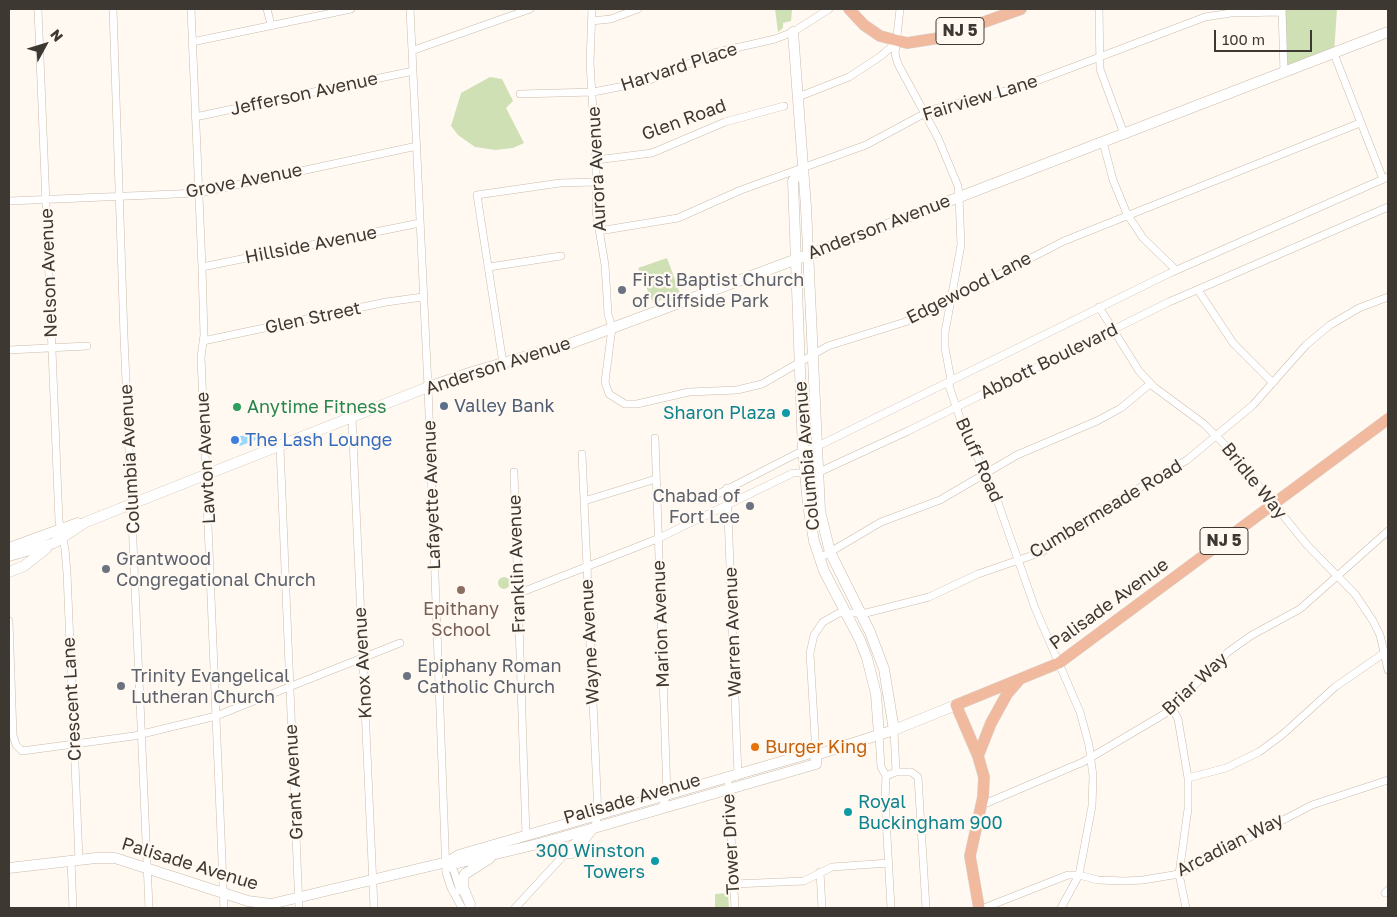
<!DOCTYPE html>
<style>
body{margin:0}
#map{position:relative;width:1397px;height:917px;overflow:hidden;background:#fff9f2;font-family:"Golos Text",sans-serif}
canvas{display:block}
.frame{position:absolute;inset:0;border:10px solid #3e3832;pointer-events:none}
.north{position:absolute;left:20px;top:20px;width:50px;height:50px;-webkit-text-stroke:4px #fff9f2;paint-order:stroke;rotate:51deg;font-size:14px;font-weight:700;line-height:20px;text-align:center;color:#3e3832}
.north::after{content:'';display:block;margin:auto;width:18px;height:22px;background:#3e3832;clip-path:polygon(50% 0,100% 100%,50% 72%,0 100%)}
.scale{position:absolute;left:1214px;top:30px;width:98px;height:22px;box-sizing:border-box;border:2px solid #3e3832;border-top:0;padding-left:6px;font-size:15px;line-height:18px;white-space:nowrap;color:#3e3832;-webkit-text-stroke:4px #fff9f2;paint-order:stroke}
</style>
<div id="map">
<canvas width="1397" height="917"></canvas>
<div class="frame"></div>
<div class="north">N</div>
<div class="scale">100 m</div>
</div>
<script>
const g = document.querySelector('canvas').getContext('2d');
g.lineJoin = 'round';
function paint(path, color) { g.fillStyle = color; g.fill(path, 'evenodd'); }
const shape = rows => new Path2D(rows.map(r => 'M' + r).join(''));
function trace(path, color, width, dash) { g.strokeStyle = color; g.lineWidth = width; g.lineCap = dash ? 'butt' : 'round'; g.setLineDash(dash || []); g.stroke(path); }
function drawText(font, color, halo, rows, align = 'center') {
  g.font = font + ' "Golos Text",sans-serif'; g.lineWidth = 4.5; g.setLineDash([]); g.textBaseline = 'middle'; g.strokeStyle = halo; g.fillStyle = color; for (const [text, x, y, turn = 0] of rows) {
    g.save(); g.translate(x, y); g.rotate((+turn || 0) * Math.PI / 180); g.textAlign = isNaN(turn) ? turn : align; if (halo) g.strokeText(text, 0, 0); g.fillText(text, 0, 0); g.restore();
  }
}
paint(shape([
 [775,9,792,9,791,21,783,23,783,28,778,32],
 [1282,9,1337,9,1334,54,1284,73],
 [490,77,502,79,513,101,506,108,524,143,513,148,495,150,475,147,458,135,451,126,461,93],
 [667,258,680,293,653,303,638,268],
 '498 583a6 6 0 1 1 12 0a6 6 0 1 1-12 0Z',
 [728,893,729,908,715,908,715,894]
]), '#d0e0b5');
paint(shape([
 [260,432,261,438,240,446,239,444,242,442,240,436]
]), '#9bd8fb');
const street = shape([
 [38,9,59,521,65,549,67,573,79,860],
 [113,9,124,336,149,908],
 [191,9,202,267,204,335,201,357,224,908],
 [267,9,271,25],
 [410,9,428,387,446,873,451,888,462,908],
 [592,9,590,63,596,160,596,211,605,265,608,314,612,328,605,382,609,394,625,404,637,404,689,392,737,390,762,384,828,346,905,322,946,304,951,299,1064,241,1360,123],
 [900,9,895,54,898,64,938,138,958,186,959,197,961,245,945,332,945,348,951,380,949,386,962,424,996,497,1035,608,1080,712,1089,745,1093,776,1092,806,1079,875,1061,908],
 [1099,9,1100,69,1124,134],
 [1282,9,1284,73],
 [591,21,611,19,638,9],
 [192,42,351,9],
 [414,50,530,9],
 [1334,54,1383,179],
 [520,94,593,92,645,82,714,53,775,39,793,32,829,9],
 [798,97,849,77,881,56,897,42],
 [195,117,413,71],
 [1103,142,1113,180,1127,214,1143,238,1176,270],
 [596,160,652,153,725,122,784,106],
 [9,201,199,193,417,146],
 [599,231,678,218,741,190,866,145,931,110,1018,88,1205,17,1231,13,1282,12],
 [202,267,420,223],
 [489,267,561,256],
 [1198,290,1233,343,1273,383],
 [1099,307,1139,371,1154,387,1204,424,1229,449,1307,545,1355,594,1373,621,1380,635,1388,670],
 [203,341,386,302,423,297],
 [9,350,87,346],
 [503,363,477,195,560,183,596,182],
 [352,418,374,908],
 [655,438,667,795,661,809],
 [280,447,299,908],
 [514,472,526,836],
 [727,488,738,776],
 [712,497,796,454,816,447,1170,273,1388,177],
 [584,501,656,479],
 [820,558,881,522,940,500,1017,455,1097,421,1121,408,1150,384],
 [517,594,657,539,793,473,817,473,908,431,1169,302,1388,207],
 [9,621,13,735,16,745,22,751,134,736,216,716,400,643],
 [1172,708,1178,719,1188,778,1188,809,1179,874,1186,908],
 [894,730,896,772],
 [879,735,881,767,886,776,885,800,891,908],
 [816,755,810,653,814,635,823,622,839,613,866,613,929,597,978,574,1042,552,1100,511,1187,460,1253,405,1306,345,1330,325,1359,308,1388,297],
 [886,776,896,772,911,772,918,777,926,908],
 [1188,778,1226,768,1259,752,1282,735,1335,687,1387,651],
 [728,779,735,908],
 [982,805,1083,762,1166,713,1228,652,1252,635,1300,609,1388,531],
 [564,855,571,855,583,843,594,829,598,815,582,454],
 [71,861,73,908],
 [447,862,454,871,460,891],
 [820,872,822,908],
 [734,884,804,881,832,867,889,863],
 [1385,893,1388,890],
 [515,908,564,855,566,850,585,834],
 [984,908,1068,875,1079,875,1098,880,1125,881,1143,880,1179,874,1312,805,1388,780]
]);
const secondary = shape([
 [793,32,806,207,820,511,830,552,870,632,884,669,894,730],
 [802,168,793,181,803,451,808,505,814,541,824,571,860,640,867,658,876,694,879,735],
 [9,548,78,523],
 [9,556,54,543,86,522,428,387,472,372,572,343,853,238,1388,32],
 [9,572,24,566,46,549],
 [448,862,459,855,811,753,816,755,894,730,956,705],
 [9,868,96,858,115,858,248,901,271,904,447,862,458,863,542,843,816,764,816,755],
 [470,904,463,887,463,878,465,874,490,858]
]);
const primary = shape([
 [849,9,864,25,880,36,907,43,939,38,1021,9],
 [978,756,991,723,1007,694,1020,679],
 [979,908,970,856,983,797,984,777,978,756,956,705,1059,663,1388,419]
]);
trace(street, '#cabcac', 8);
trace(secondary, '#cabcac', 11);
trace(primary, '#d8d7d6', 12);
trace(street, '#fff', 7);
trace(secondary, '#fff', 10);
trace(primary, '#f1ba9f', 11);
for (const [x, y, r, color] of [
 [622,290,5,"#6b7280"],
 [444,406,5,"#5c6f8a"],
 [237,407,5,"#2e9e5b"],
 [786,413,5,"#0f9aa8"],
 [235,440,5,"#3f7fe0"],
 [750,506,5,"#6b7280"],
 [106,569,5,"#6b7280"],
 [461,590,5,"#8d6e63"],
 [407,676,5,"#6b7280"],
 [121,686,5,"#6b7280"],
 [755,747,5,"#e8710a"],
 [848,812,5,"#0f9aa8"],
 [655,861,5,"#0f9aa8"]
]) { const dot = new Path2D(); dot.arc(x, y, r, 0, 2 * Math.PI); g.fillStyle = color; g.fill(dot); trace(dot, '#fff9f2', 2); }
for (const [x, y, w] of [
 [960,31,48],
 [1224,541,48]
]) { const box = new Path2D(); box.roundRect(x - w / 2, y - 13.5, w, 27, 4); g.fillStyle = '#fff9f2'; g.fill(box); trace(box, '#3e3832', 1); }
drawText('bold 16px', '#3e3832', null, [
 ["NJ 5",960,31],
 ["NJ 5",1224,541]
]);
drawText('18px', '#3e3832', '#fff9f2', [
 ["Harvard Place",679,67,-18],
 ["Jefferson Avenue",304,94,-12],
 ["Fairview Lane",980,98,-17],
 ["Glen Road",684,120,-20],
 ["Aurora Avenue",597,169,-93],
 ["Grove Avenue",244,181,-11],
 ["Anderson Avenue",879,227,-21],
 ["Hillside Avenue",311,245,-11],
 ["Nelson Avenue",49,273,-92],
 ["Edgewood Lane",969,288,-27],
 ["Glen Street",313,318,-12],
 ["Abbott Boulevard",1049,361,-26],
 ["Anderson Avenue",498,366,-18],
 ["Columbia Avenue",807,456,-95],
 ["Lawton Avenue",206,458,-93],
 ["Columbia Avenue",130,459,-93],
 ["Bluff Road",979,460,66],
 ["Bridle Way",1254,481,51],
 ["Lafayette Avenue",432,495,-92],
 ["Cumbermeade Road",1106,509,-31],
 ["Franklin Avenue",517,564,-92],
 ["Palisade Avenue",1109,604,-36],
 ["Marion Avenue",661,624,-92],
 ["Warren Avenue",733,632,-92],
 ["Wayne Avenue",590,642,-93],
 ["Knox Avenue",363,663,-93],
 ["Briar Way",1195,684,-43],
 ["Crescent Lane",72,699,-93],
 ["Grant Avenue",294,782,-93],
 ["Palisade Avenue",632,799,-16],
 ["Tower Drive",731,844,-93],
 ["Arcadian Way",1230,845,-27],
 ["Palisade Avenue",190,864,17]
]);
drawText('18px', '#5b616d', '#fff9f2', [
 ["First Baptist Church",632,280],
 ["of Cliffside Park",632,301],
 ["Chabad of",740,496,"right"],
 ["Fort Lee",740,517,"right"],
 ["Grantwood",116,559],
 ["Congregational Church",116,580],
 ["Epiphany Roman",417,666],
 ["Catholic Church",417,687],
 ["Trinity Evangelical",131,676],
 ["Lutheran Church",131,697]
], 'left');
drawText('18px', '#4e5e75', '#fff9f2', [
 ["Valley Bank",454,406]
], 'left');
drawText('18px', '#27864d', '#fff9f2', [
 ["Anytime Fitness",247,407]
], 'left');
drawText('18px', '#0d838f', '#fff9f2', [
 ["Sharon Plaza",776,413],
 ["Royal",858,802,"left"],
 ["Buckingham 900",858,823,"left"],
 ["300 Winston",645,851],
 ["Towers",645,872]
], 'right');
drawText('18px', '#366cbe', '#fff9f2', [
 ["The Lash Lounge",245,440]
], 'left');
drawText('18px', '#785e54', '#fff9f2', [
 ["Epithany",461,609],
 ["School",461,630]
]);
drawText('18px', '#c56008', '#fff9f2', [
 ["Burger King",765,747]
], 'left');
</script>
